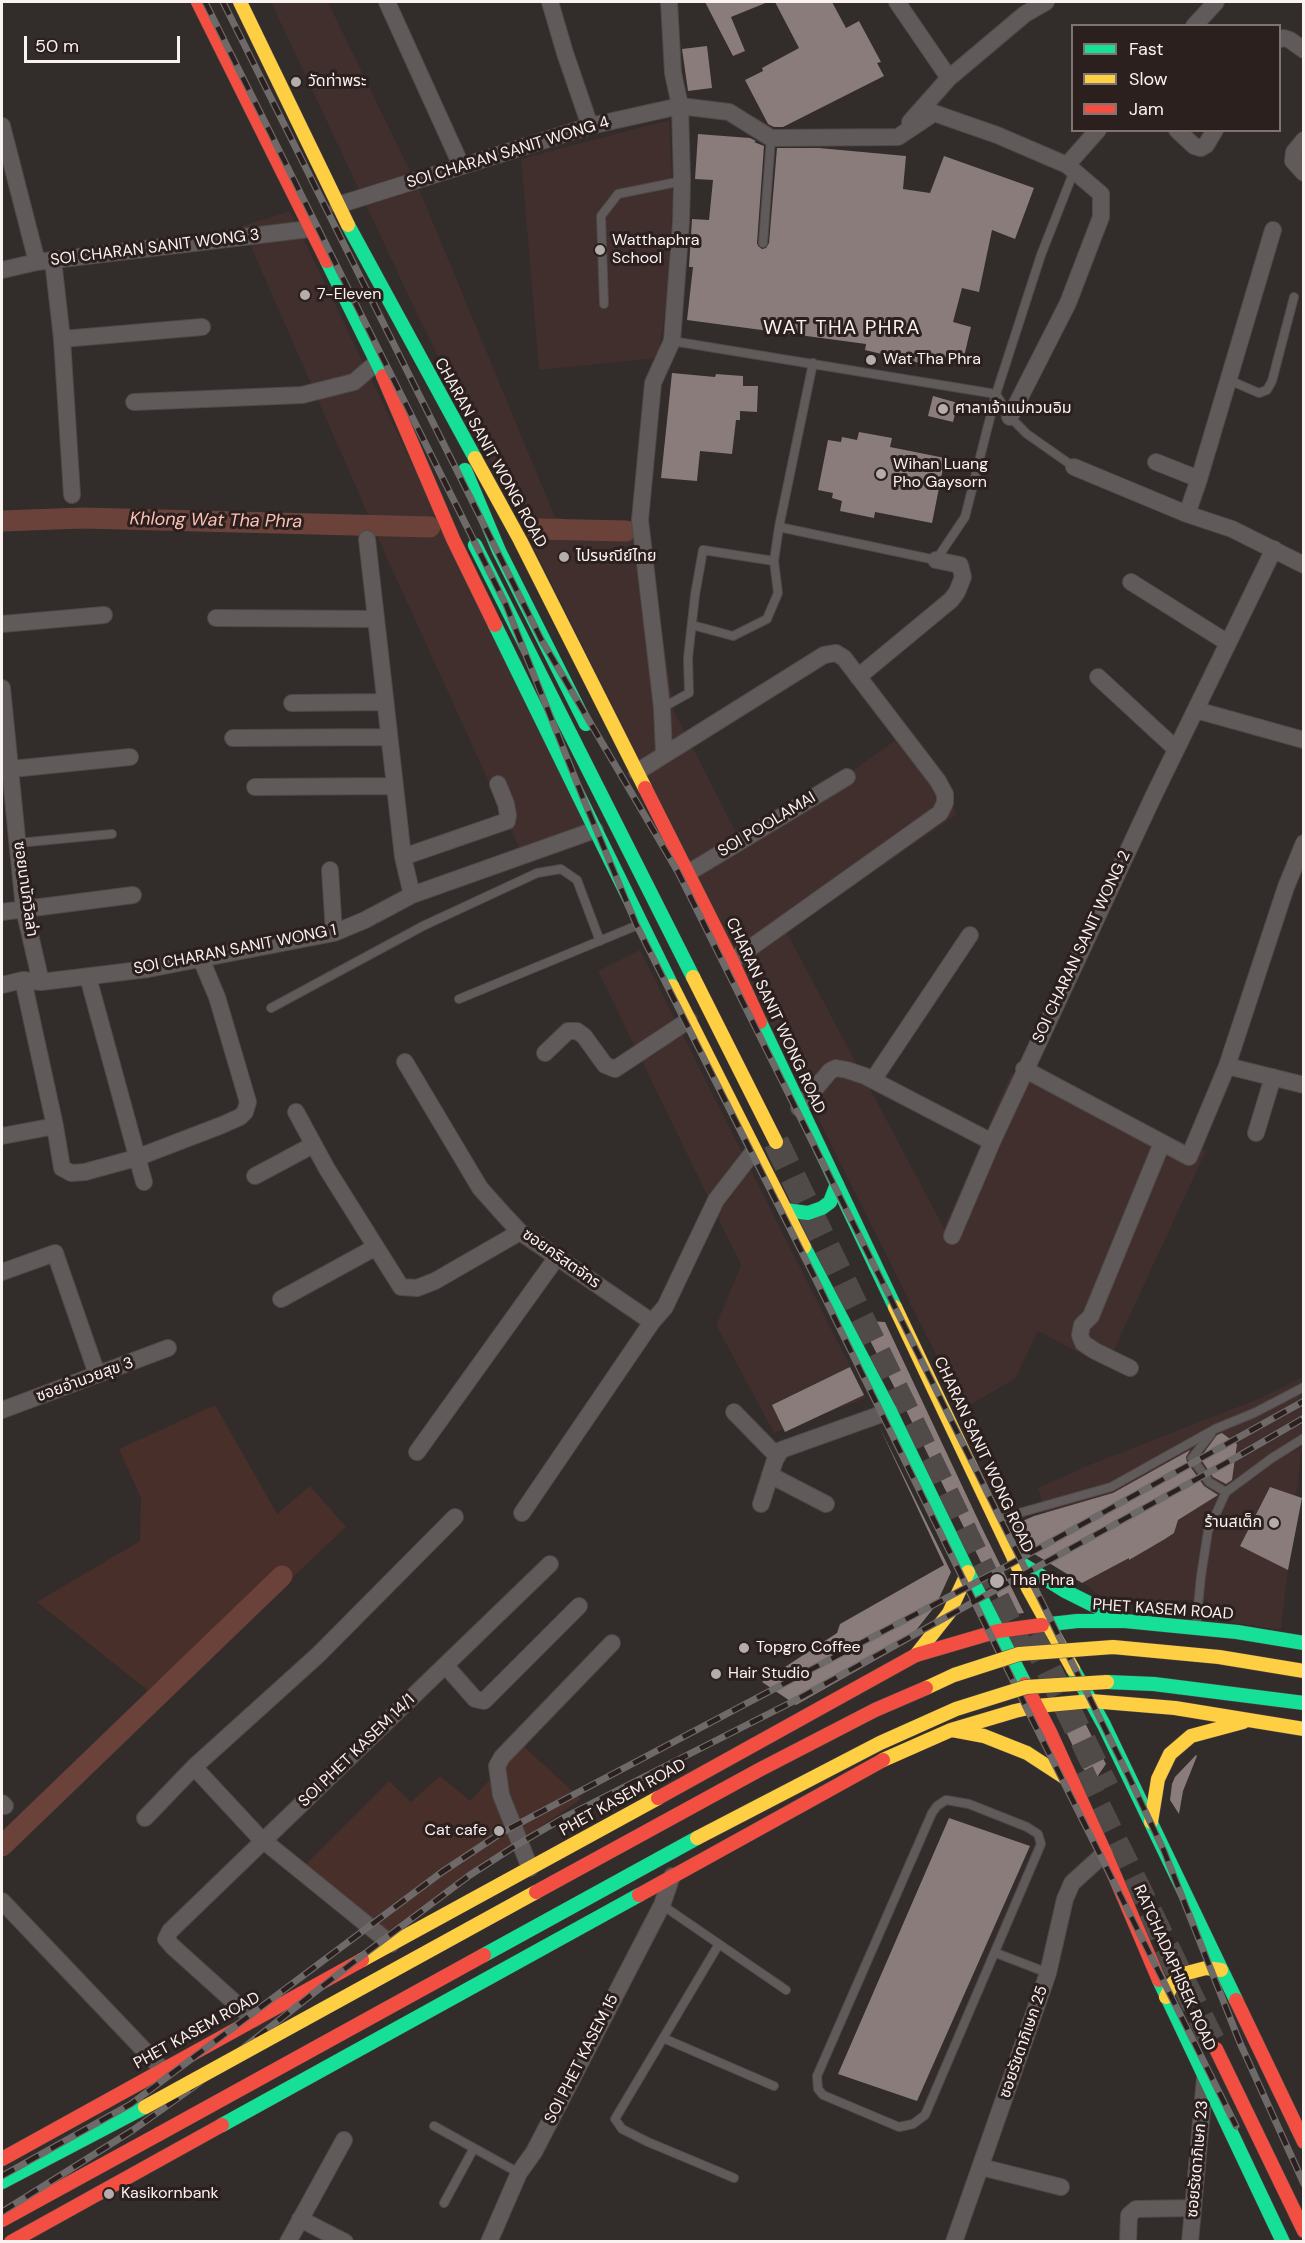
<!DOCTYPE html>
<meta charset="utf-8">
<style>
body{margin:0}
#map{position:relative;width:1305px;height:2243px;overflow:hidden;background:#322c2b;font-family:"DM Sans",sans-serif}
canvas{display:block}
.frame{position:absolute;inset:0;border:3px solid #faf2f1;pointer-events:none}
.legend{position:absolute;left:1071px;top:24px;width:210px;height:108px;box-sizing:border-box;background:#2b201e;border:2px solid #7e7472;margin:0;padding:8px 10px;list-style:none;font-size:18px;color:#faf2f1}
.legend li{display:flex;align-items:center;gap:12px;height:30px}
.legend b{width:30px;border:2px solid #7e7472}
.scale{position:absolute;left:24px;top:36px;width:156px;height:27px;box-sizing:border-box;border:3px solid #faf2f1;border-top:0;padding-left:8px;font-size:18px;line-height:21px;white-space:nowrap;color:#faf2f1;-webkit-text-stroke:4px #2b201e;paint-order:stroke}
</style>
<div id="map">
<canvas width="1305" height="2243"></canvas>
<div class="frame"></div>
<ul class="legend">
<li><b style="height:8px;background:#16e098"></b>Fast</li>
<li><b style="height:8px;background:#ffcf43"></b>Slow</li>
<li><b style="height:8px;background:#f24e42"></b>Jam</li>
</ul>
<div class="scale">50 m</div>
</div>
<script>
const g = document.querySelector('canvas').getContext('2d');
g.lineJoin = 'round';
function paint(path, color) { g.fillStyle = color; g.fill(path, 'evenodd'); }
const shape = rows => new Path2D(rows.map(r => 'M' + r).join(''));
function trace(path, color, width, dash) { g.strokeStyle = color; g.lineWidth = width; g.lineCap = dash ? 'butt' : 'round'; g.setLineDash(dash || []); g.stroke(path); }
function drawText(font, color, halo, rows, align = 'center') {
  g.font = font + ' "DM Sans","Noto Sans Thai",sans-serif'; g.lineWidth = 6; g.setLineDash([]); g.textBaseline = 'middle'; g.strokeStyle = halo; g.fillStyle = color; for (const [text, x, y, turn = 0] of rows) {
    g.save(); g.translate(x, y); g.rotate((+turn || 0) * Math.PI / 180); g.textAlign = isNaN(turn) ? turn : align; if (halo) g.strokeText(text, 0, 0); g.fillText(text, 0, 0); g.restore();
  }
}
paint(shape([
 [271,2,328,2,422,196,555,517,648,537,674,711,744,848,907,732,957,814,787,933,944,1228,1011,1074,1206,1151,1106,1367,1038,1331,1015,1379,963,1409,417,314],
 [669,120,673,199,667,301,658,358,539,370,521,159],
 [290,211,587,826,519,848,386,556,242,226],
 [640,950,866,1398,774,1433,716,1325,741,1265,598,971],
 [1303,1377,1303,1444,1291,1453,1302,1447,1281,1630,1210,1619,1207,1600,1105,1600,1059,1563,1038,1488,1084,1467,1263,1397]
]), '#402f2c');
paint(shape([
 [215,1405,277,1514,310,1486,346,1527,161,1701,37,1602,140,1541,141,1498,119,1449],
 [522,1745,581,1799,382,1936,300,1870,389,1781,411,1802,440,1776,470,1801]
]), '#482f2a');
trace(shape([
 [2,521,83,518,430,527],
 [538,529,626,531],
 [2,1846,282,1576]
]), '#6a423a', 21);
paint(shape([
 [705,2,768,2,731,17,745,51,733,56],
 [775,2,832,2,846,28,859,21,881,62,877,63,884,76,783,127,774,127,768,124,745,80,763,71,762,68,799,48],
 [707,46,712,88,688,91,682,49],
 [698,134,750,138,756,141,754,142,764,146,757,243,758,246,762,249,766,248,769,243,777,148,819,148,906,156,903,189,930,193,944,156,1034,188,1015,239,992,230,979,292,962,288,953,322,971,327,963,361,930,354,928,365,865,350,866,344,687,320,693,267,689,267,692,219,709,220,713,180,695,179],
 [672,373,715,377,716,374,743,376,743,386,758,386,757,412,740,411,740,420,736,420,732,454,700,451,697,481,661,478],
 [933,396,958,403,953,422,928,416],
 [859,432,892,438,890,447,945,458,932,523,875,512,874,518,840,511,842,501,832,498,833,493,818,490,828,440,841,442,842,437,857,440],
 [869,1321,885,1322,981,1526,1024,1613,1007,1615,903,1404,864,1329],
 [850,1367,864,1395,785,1432,772,1405],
 [879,1426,951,1572,936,1605,906,1643,796,1705,762,1682,837,1633,840,1624,944,1565],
 [1222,1433,1237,1444,1232,1480,1226,1484,1213,1477,1200,1458,1217,1435],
 [1190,1450,1186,1457,1187,1462,1204,1486,1218,1495,1178,1520,1174,1533,1165,1539,1129,1560,1129,1558,1082,1583,1026,1549,1012,1522,1016,1521,1018,1523,1034,1516,1113,1493],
 [1270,1487,1302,1498,1288,1570,1240,1546],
 [1082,1717,1106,1764,1097,1777,1087,1776,1060,1719],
 [1196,1755,1197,1756,1183,1791,1179,1814,1170,1800,1172,1784,1175,1777],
 [949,1818,1030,1846,917,2101,838,2074]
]), '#897c7a');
trace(shape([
 [776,1142,1020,1647],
 [1032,1635,1106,1788],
 [1081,1772,1216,2049]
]), '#504a49', 26, [26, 13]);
const lane = shape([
 [763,243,771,138],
 [604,304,601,216,618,194,682,181],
 [672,341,996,394,1010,417,1027,434,1074,467],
 [1229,380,1259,393,1267,390,1272,381,1294,297],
 [779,527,813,363],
 [692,625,733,636,767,619,778,593,774,561],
 [662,708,689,693,688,658,695,595,703,550,774,561,779,527,936,560,965,517,996,394,1041,255,1074,171],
 [18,843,112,834],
 [459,999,638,925],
 [271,1008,423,926,537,873,561,869,577,880,600,941],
 [1211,1434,1192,1458,1209,1482,1226,1492],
 [998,1519,1111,1487,1215,1429,1254,1413,1304,1387],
 [1196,1626,1201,1576,1208,1531,1226,1492,1272,1458,1304,1438],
 [946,1800,969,1804,1027,1827,1038,1834,1041,1844,925,2115,913,2124,899,2127,823,2095,818,2089,817,2076,932,1813,937,1806,946,1800],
 [662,1905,786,1990],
 [719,1944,615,2119,622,2129,648,2142,734,2178],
 [996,1953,1048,1973],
 [663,2038,774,2086],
 [434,2126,519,2173],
 [444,2203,474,2148]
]);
const street = shape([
 [387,2,461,165],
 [550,2,565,53,590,126],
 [897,2,949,78],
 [1194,26,1216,2],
 [1280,39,1284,38,1290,40,1304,50],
 [910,122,949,78,1025,14,1046,2],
 [2,126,37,262],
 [1177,130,1194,146,1201,148,1206,145,1215,130],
 [1304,140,1294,152,1293,161,1304,173],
 [1067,165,1098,130],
 [338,205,590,126,680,106,729,112,771,138,898,137,934,113,997,135,1067,165,1101,194,1101,217,1068,303,1010,417],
 [53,260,62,339,72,495],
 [2,270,37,262,309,229],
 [62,339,202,327],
 [134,402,302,395,354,382,376,363],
 [1156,462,1199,479],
 [1074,467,1187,514,1232,529,1304,565],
 [1187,514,1199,479,1273,230],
 [367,539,403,857,412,895],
 [1131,582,1228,643],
 [216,618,376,619],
 [2,624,104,615],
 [858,677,951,600,957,592,963,577,960,565,936,560],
 [1098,677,1176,749],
 [2,688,24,909,41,982],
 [292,703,385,702],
 [1196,710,1304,740],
 [233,738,389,737],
 [664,753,662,708,640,520,653,383,672,341,681,222,682,181,680,106,673,73,669,2],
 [2,770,130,757],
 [637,772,824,655,836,653,844,658,938,781,945,794,945,803,940,813,732,961],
 [255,787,395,786],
 [403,857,507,821,508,815,506,804,498,784],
 [330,870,334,933],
 [688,873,847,777],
 [2,912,133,895],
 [88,977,144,1182],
 [23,980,55,1126,62,1168,71,1173,85,1172,136,1158,222,1125,240,1117,245,1112,248,1102,217,997,201,959],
 [2,985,23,980,41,982,148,969,334,933,365,920,412,895,595,830],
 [545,1053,568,1031,577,1031,584,1036,605,1065,615,1069,689,1020],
 [405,1062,480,1188,505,1216,520,1232,652,1322],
 [1227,1066,1304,1085],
 [1024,1069,1189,1157,1227,1066,1286,887,1304,843],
 [873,1080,970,935],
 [799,1108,830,1071,836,1068,847,1070,865,1076,992,1142,1154,795,1274,549],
 [296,1112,327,1169,401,1287,417,1288,435,1281,520,1232],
 [1256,1133,1273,1077],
 [2,1136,55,1126],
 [255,1176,313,1145],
 [952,1236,992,1142],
 [2,1272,55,1253,97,1374],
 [281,1299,376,1247],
 [1130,1368,1095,1351,1083,1343,1080,1335,1082,1325,1091,1316,1162,1143],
 [2,1410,168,1348],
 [734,1412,777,1456],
 [417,1452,557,1257],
 [770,1475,826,1504],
 [761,1504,775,1460,781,1450,890,1411],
 [522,1513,652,1322,665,1307,716,1200,754,1151],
 [446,1666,475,1699,484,1701,579,1606],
 [194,1767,259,1837,391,1944],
 [2,1803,5,1806],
 [145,1818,194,1767,318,1655,455,1517],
 [530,1868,501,1795,497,1766,502,1757,612,1643],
 [2,1901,163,2070],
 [253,2019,172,1946,166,1939,170,1931,550,1564],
 [981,2167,1061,2187],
 [300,2219,345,2242],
 [288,2242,344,2140],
 [489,2242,519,2173,534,2152,662,1905,672,1876],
 [954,2242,1048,1973,1065,1899,1072,1883,1105,1853],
 [1128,2242,1129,2215,1136,2209,1193,2208],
 [1190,2242,1205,2078]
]);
const fast = shape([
 [348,225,475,458],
 [327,261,390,389],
 [465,470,499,551,586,724],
 [475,545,693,977],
 [495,625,672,986],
 [760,1022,895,1307],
 [785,1210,808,1213,822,1208,830,1202,837,1184],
 [804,1247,890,1411,968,1572,1025,1684],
 [1014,1559,1065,1591,1121,1619],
 [1042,1625,1077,1621,1125,1621,1237,1632,1304,1643],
 [1073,1669,1104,1725,1236,2000],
 [1159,1980,1283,2242],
 [222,2125,639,1895],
 [2,2182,145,2107]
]);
const slow = shape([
 [240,2,348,225],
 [475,458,520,540,645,788],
 [693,977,776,1142],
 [672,986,804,1247],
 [895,1307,1028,1588,1073,1669],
 [916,1655,949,1613,968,1572],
 [952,1730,984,1736,1027,1753,1073,1783],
 [883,1760,951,1730,1015,1711,1037,1706,1091,1701,1175,1708,1304,1729],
 [1151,1822,1158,1779,1170,1754,1191,1736,1243,1722],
 [362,1960,658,1798],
 [1166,1997,1173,1983,1187,1973,1206,1968,1221,1970]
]);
const jam = shape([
 [198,2,327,261],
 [383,376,453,539,495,625],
 [645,788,732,961,760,1022],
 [1025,1684,1050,1732,1105,1853,1159,1980],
 [658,1798,916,1655,998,1631,1042,1625],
 [639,1895,883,1760],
 [1236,2000,1304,2142],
 [1216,2049,1304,2231],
 [2,2159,362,1960],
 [2,2220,159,2134],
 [11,2242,222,2125]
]);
trace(lane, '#4f4948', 10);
trace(street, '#4f4948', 18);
trace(fast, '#4f4948', 15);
trace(slow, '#4f4948', 15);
trace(jam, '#4f4948', 15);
trace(lane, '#605b5a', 8);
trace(street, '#605b5a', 16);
trace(fast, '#16e098', 14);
trace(slow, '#ffcf43', 14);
trace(jam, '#f24e42', 14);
const rail = shape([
 [205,2,506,605,583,798,636,924,814,1276,1029,1713,1236,2126],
 [223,2,541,639,678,872,1128,1775,1164,1851,1240,2043,1304,2184],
 [2,2176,131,2104,442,1872,501,1833,1007,1566,1304,1401],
 [2,2212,133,2130,192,2088,351,1964,470,1875,515,1846,565,1817,792,1702,1235,1458,1304,1418]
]);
trace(rail, '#6e6a6a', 7);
trace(rail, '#2b201e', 4.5, [14]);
const fastBridge = shape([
 [1107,1682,1154,1684,1304,1703],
 [484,1955,697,1838]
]);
const slowBridge = shape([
 [926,1688,954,1675,1019,1654,1113,1647,1219,1657,1304,1671],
 [697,1838,880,1743,956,1709,1026,1687,1107,1682],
 [145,2107,536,1892]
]);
const jamBridge = shape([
 [536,1892,759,1770,875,1710,926,1688],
 [159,2134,484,1955]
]);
trace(fastBridge, '#4f4948', 15, []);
trace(slowBridge, '#4f4948', 15, []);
trace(jamBridge, '#4f4948', 15, []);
trace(fastBridge, '#16e098', 14);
trace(slowBridge, '#ffcf43', 14);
trace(jamBridge, '#f24e42', 14);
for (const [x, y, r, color] of [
 [296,82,6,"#b4adac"],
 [600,250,6,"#b4adac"],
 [305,295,6,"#b4adac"],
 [871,360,6,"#b4adac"],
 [943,409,6,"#b4adac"],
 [881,474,6,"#b4adac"],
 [564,557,6,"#b4adac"],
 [1274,1523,6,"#b4adac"],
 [997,1581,8,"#b4adac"],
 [744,1648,6,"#b4adac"],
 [716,1674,6,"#b4adac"],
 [499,1831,6,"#b4adac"],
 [109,2194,6,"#b4adac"]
]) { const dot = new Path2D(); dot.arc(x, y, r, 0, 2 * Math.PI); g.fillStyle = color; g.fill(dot); trace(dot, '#2b201e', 2); }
drawText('16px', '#faf2f1', '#2b201e', [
 ["วัดท่าพระ",308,82],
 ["Watthaphra",612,241],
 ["School",612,259],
 ["7-Eleven",317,295],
 ["Wat Tha Phra",883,360],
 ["ศาลาเจ้าแม่กวนอิม",955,409],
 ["Wihan Luang",893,465],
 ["Pho Gaysorn",893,483],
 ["ไปรษณีย์ไทย",576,557],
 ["ร้านสเต็ก",1262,1523,"right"],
 ["Tha Phra",1010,1581],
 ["Topgro Coffee",756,1648],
 ["Hair Studio",728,1674],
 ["Cat cafe",487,1831,"right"],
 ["Kasikornbank",121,2194]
], 'left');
drawText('16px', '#faf2f1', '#2b201e', [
 ["SOI CHARAN SANIT WONG 4",508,153,-17],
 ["SOI CHARAN SANIT WONG 3",155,248,-7],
 ["CHARAN SANIT WONG ROAD",490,453,61],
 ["SOI POOLAMAI",767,825,-31],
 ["ซอยนานักวิลล่า",25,889,82],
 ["SOI CHARAN SANIT WONG 2",1082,947,-65],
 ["SOI CHARAN SANIT WONG 1",235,950,-11],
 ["CHARAN SANIT WONG ROAD",775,1016,65],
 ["ซอยคริสตจักร",561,1259,35],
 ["ซอยอำนวยสุข 3",85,1380,-20],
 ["CHARAN SANIT WONG ROAD",983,1455,65],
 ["PHET KASEM ROAD",1163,1610,4],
 ["SOI PHET KASEM 14/1",357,1751,-44],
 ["PHET KASEM ROAD",623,1798,-29],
 ["RATCHADAPHISEK ROAD",1174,1968,66],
 ["PHET KASEM ROAD",197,2031,-29],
 ["ซอยรัชดาภิเษก 25",1024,2042,-71],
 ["SOI PHET KASEM 15",582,2059,-63],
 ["ซอยรัชดาภิเษก 23",1198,2159,-85]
]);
drawText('italic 18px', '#ffc0b5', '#2b201e', [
 ["Khlong Wat Tha Phra",216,521,1]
]);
g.letterSpacing = '1.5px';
drawText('20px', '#faf2f1', '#2b201e', [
 ["WAT THA PHRA",842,329]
]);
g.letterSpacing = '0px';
</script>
